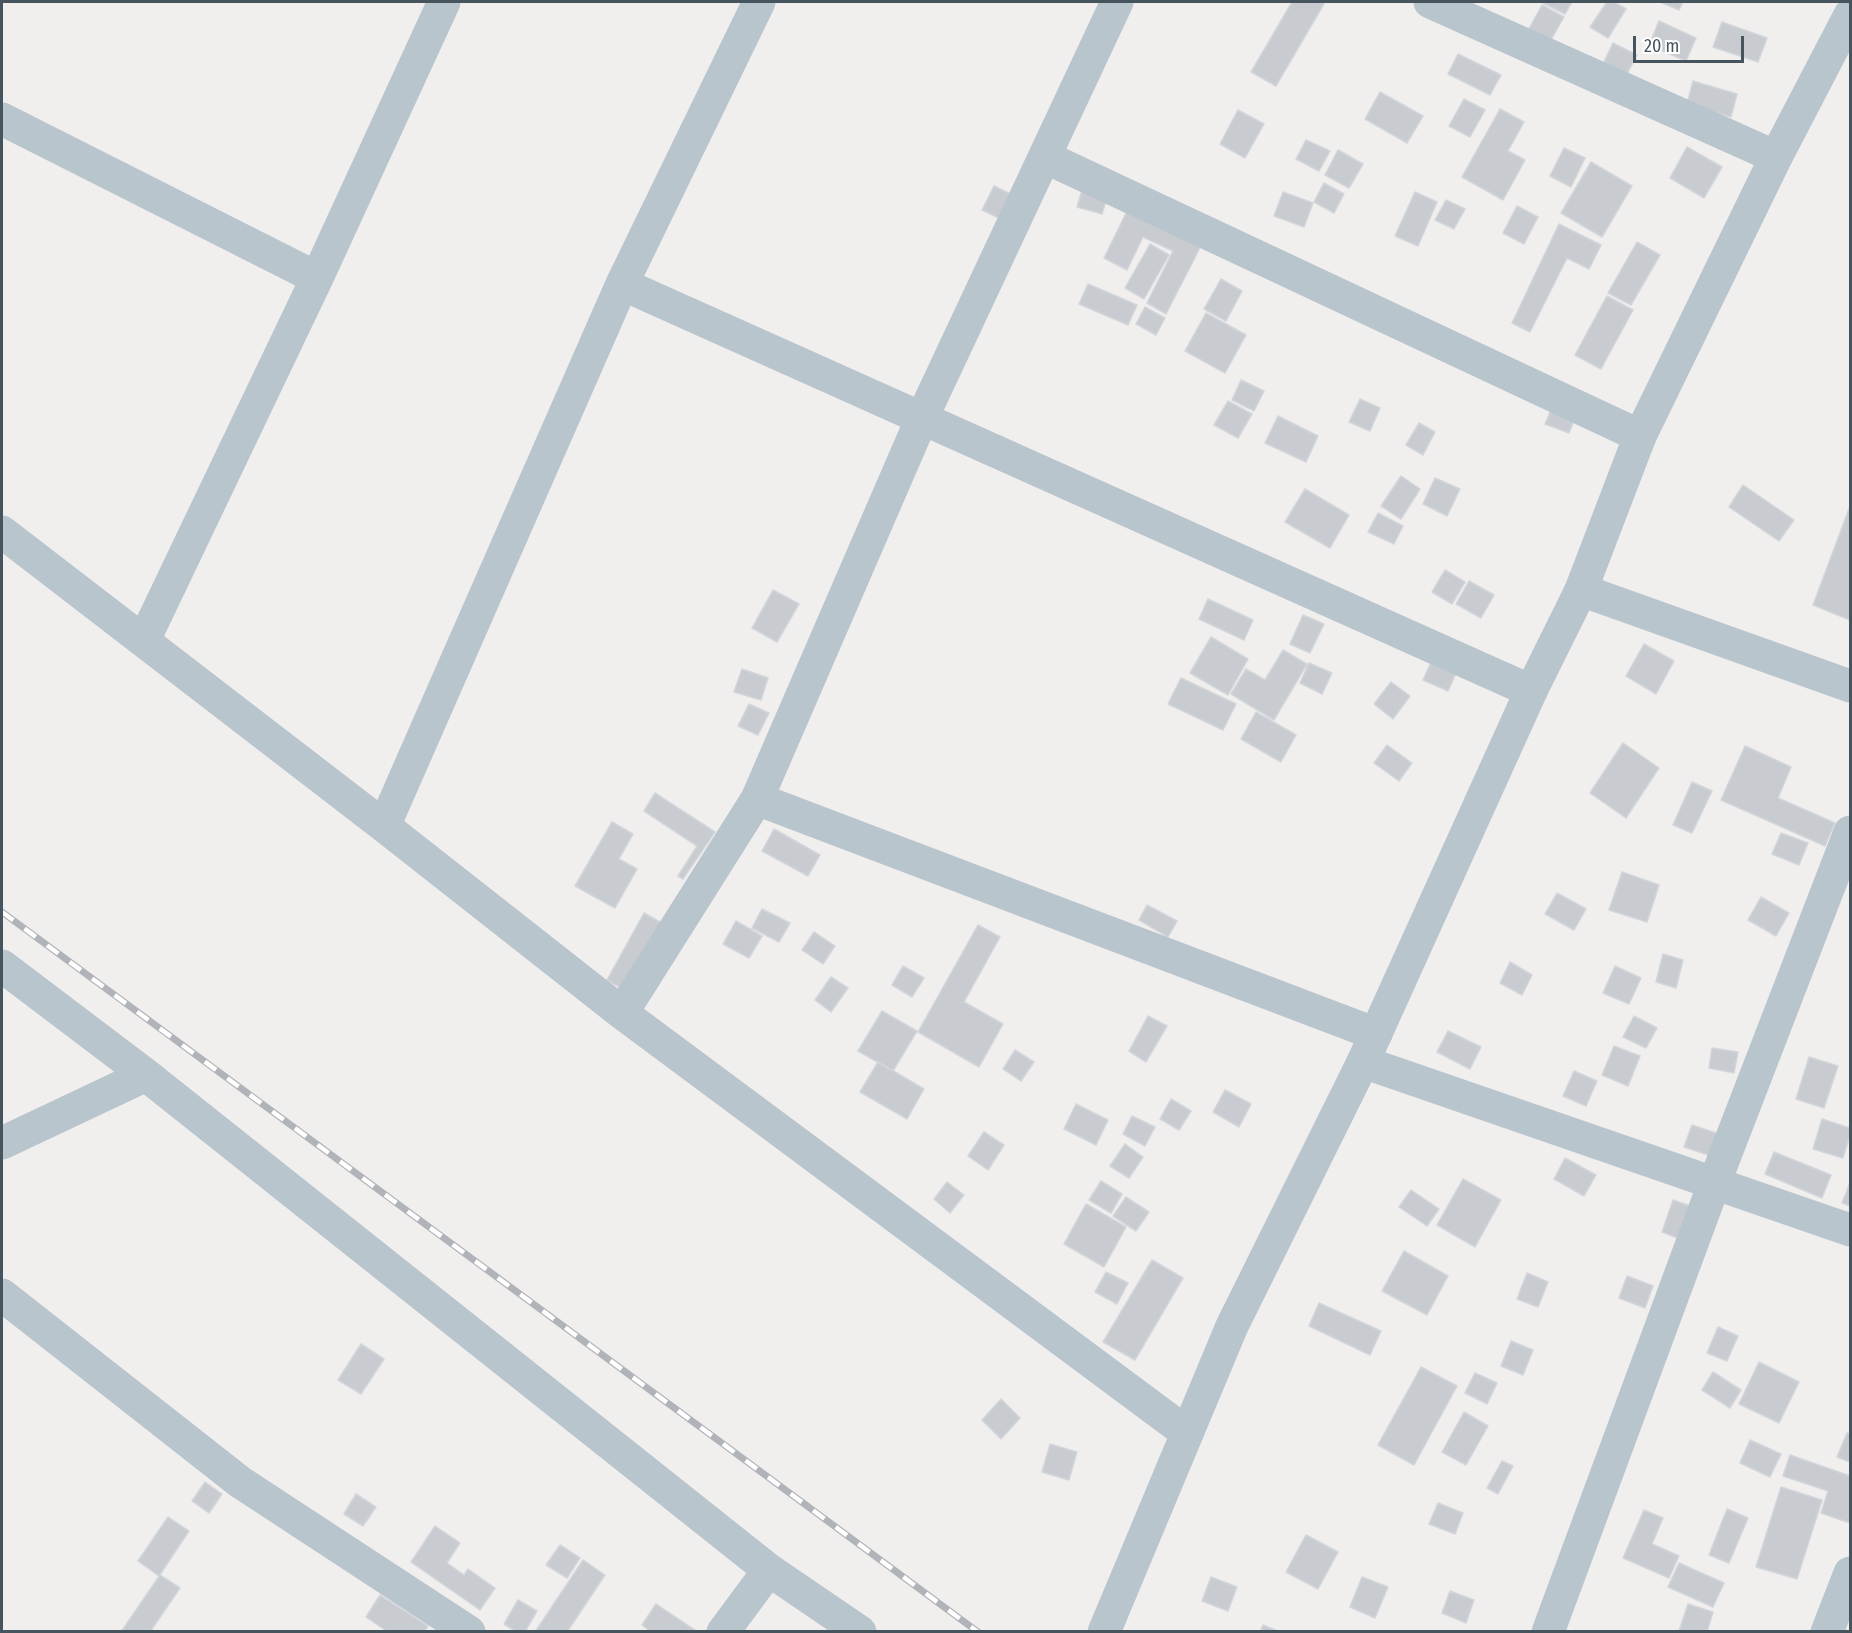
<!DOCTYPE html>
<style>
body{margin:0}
#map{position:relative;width:1852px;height:1633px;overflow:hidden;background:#f1eeee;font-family:"Fira Sans Condensed",sans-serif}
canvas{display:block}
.frame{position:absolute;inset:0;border:3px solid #46545d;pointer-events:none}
.scale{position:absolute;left:1633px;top:36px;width:111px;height:27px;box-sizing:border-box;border:3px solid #46545d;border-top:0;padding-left:8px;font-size:18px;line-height:21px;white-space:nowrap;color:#46545d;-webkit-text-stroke:4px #fff;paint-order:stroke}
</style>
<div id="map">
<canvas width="1852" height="1633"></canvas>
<div class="frame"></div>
<div class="scale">20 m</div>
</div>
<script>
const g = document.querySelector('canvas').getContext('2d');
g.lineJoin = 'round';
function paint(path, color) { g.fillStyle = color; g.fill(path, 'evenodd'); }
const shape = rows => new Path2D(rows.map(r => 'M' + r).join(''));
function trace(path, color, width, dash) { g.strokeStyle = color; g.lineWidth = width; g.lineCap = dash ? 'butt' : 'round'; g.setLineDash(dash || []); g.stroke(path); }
const building = shape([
 [1292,2,1325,2,1276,86,1251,72,1292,2],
 [1541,2,1572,2,1565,14,1541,2],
 [1607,2,1614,2,1626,9,1608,38,1590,27,1607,2],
 [1660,2,1683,2,1679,10,1660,2],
 [1542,5,1564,17,1548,45,1526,34,1542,5],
 [1659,21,1696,38,1686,61,1649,45,1659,21],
 [1722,22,1767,38,1758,62,1713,47,1722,22],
 [1613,43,1637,55,1626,76,1603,64,1613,43],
 [1458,54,1501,75,1490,95,1448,74,1458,54],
 [1693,81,1737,94,1731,117,1687,104,1693,81],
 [1380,92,1423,116,1407,143,1365,119,1380,92],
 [1464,99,1485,110,1470,137,1449,126,1464,99],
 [1500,109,1524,122,1508,151,1525,160,1503,200,1462,177,1500,109],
 [1238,110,1264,124,1245,158,1220,144,1238,110],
 [1306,140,1330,151,1319,171,1296,159,1306,140],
 [1687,147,1722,167,1704,198,1670,178,1687,147],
 [1564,148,1585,158,1571,187,1550,176,1564,148],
 [1338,150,1363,164,1349,188,1325,175,1338,150],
 [1591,162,1632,186,1602,237,1561,213,1591,162],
 [1324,183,1344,194,1334,213,1314,202,1324,183],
 [994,186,1017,197,1005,221,982,210,994,186],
 [1083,187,1108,195,1102,214,1077,207,1083,187],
 [1283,192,1313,203,1304,227,1274,216,1283,192],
 [1415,192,1437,202,1418,246,1395,236,1415,192],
 [1446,200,1465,209,1454,229,1435,220,1446,200],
 [1132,201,1205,238,1166,314,1147,303,1173,251,1143,237,1127,270,1104,258,1132,201],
 [1517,206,1538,217,1524,244,1503,233,1517,206],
 [1559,224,1601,245,1589,269,1567,258,1530,332,1512,323,1559,224],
 [1637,242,1660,255,1631,305,1608,293,1637,242],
 [1150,244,1169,255,1144,299,1125,288,1150,244],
 [1221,279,1242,291,1226,321,1204,309,1221,279],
 [1088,284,1137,305,1128,325,1079,304,1088,284],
 [1607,296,1633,310,1601,369,1575,355,1607,296],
 [1145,307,1165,318,1156,335,1136,324,1145,307],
 [1206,313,1246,335,1225,373,1185,351,1206,313],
 [1241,380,1264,391,1254,411,1232,400,1241,380],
 [1360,399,1380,408,1370,431,1349,422,1360,399],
 [1228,401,1252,414,1238,438,1214,425,1228,401],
 [1554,403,1577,413,1569,433,1545,424,1554,403],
 [1278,416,1318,436,1306,462,1265,443,1278,416],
 [1419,423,1435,432,1423,455,1406,445,1419,423],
 [1401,476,1420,489,1401,519,1381,506,1401,476],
 [1435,478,1460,489,1447,516,1423,504,1435,478],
 [1743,485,1794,520,1779,541,1729,507,1743,485],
 [1305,489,1349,515,1330,548,1285,522,1305,489],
 [1850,506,1850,620,1813,605,1850,506],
 [1378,513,1403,526,1394,544,1368,532,1378,513],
 [1445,570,1465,582,1452,604,1432,592,1445,570],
 [1469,581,1494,595,1481,618,1456,604,1469,581],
 [773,590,799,604,777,642,752,628,773,590],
 [1208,599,1253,620,1244,640,1199,619,1208,599],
 [1303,615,1324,624,1310,653,1290,644,1303,615],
 [1211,637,1248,659,1228,695,1190,673,1211,637],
 [1644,644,1674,661,1656,694,1626,676,1644,644],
 [1283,650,1307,664,1274,720,1231,694,1246,669,1265,680,1283,650],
 [1433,658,1458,669,1448,691,1423,680,1433,658],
 [1309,663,1332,673,1322,694,1300,683,1309,663],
 [742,669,768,678,761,700,734,692,742,669],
 [1181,678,1236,704,1223,730,1168,704,1181,678],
 [1391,682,1410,696,1393,719,1374,704,1391,682],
 [749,704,769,713,758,735,738,726,749,704],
 [1256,712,1296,735,1281,762,1241,739,1256,712],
 [1623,743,1659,768,1626,818,1590,793,1623,743],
 [1387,745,1412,763,1399,781,1374,763,1387,745],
 [1745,746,1791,767,1778,798,1835,823,1825,846,1721,800,1745,746],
 [1692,782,1712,791,1692,833,1673,825,1692,782],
 [655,793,715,832,683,879,678,876,697,846,644,811,655,793],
 [612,822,633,834,619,859,637,869,615,908,575,886,612,822],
 [774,829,820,855,808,876,762,851,774,829],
 [1781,833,1808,843,1799,865,1772,854,1781,833],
 [1622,872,1659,885,1647,922,1609,910,1622,872],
 [1557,893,1586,909,1574,930,1545,914,1557,893],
 [1761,897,1789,913,1776,936,1748,920,1761,897],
 [1147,905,1177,921,1168,937,1139,920,1147,905],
 [762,909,790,923,779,942,752,928,762,909],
 [644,913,667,926,643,1001,607,980,644,913],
 [736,921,762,936,749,958,723,944,736,921],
 [978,925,1000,937,964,1002,1003,1024,979,1067,918,1032,978,925],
 [814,932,835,946,823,964,802,950,814,932],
 [1663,954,1683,960,1676,988,1656,982,1663,954],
 [1510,962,1532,975,1522,995,1500,983,1510,962],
 [903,966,924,978,912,997,892,985,903,966],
 [1615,966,1641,978,1629,1004,1603,993,1615,966],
 [831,977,848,988,831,1012,815,1000,831,977],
 [882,1011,917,1031,893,1071,858,1051,882,1011],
 [1148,1016,1167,1026,1146,1062,1129,1051,1148,1016],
 [1634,1016,1657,1028,1646,1048,1623,1037,1634,1016],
 [1448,1031,1481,1047,1470,1069,1437,1052,1448,1031],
 [1614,1046,1640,1056,1628,1086,1602,1075,1614,1046],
 [1712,1048,1738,1052,1734,1073,1709,1068,1712,1048],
 [1015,1050,1034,1062,1021,1081,1003,1069,1015,1050],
 [1809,1057,1838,1066,1824,1108,1796,1099,1809,1057],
 [878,1062,924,1089,907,1119,860,1092,878,1062],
 [1574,1071,1597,1081,1586,1106,1563,1096,1574,1071],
 [1225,1090,1251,1104,1239,1127,1213,1112,1225,1090],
 [1171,1099,1191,1111,1179,1130,1160,1119,1171,1099],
 [1076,1104,1108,1120,1096,1145,1064,1129,1076,1104],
 [1132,1116,1155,1127,1145,1146,1123,1134,1132,1116],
 [1822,1119,1850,1128,1850,1135,1843,1158,1813,1149,1822,1119],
 [1692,1125,1719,1134,1711,1156,1684,1147,1692,1125],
 [984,1132,1004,1145,988,1170,968,1156,984,1132],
 [1125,1144,1143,1157,1129,1178,1110,1166,1125,1144],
 [1774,1152,1831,1175,1822,1198,1765,1174,1774,1152],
 [1565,1158,1596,1175,1584,1196,1554,1179,1565,1158],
 [1463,1179,1501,1200,1475,1247,1437,1225,1463,1179],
 [1101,1181,1122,1194,1111,1213,1089,1200,1101,1181],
 [947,1182,964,1195,950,1213,934,1199,947,1182],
 [1850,1183,1850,1206,1842,1203,1850,1183],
 [1411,1190,1439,1209,1427,1226,1399,1207,1411,1190],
 [1126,1197,1149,1212,1136,1231,1113,1216,1126,1197],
 [1673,1200,1696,1208,1685,1241,1662,1232,1673,1200],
 [1086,1204,1126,1227,1104,1267,1064,1244,1086,1204],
 [1404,1251,1448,1276,1427,1315,1382,1291,1404,1251],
 [1152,1260,1183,1278,1135,1360,1103,1342,1152,1260],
 [1106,1272,1128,1283,1117,1304,1095,1292,1106,1272],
 [1527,1273,1548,1282,1538,1307,1517,1299,1527,1273],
 [1627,1276,1653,1286,1645,1308,1619,1298,1627,1276],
 [1319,1303,1381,1331,1370,1355,1309,1326,1319,1303],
 [1718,1327,1738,1336,1727,1361,1707,1353,1718,1327],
 [1511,1341,1533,1350,1523,1375,1501,1366,1511,1341],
 [361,1344,384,1359,361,1394,338,1380,361,1344],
 [1759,1362,1799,1382,1779,1423,1739,1404,1759,1362],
 [1421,1367,1457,1386,1414,1465,1378,1445,1421,1367],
 [1713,1372,1741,1390,1730,1408,1702,1390,1713,1372],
 [1475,1373,1497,1383,1487,1404,1465,1393,1475,1373],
 [1001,1399,1020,1418,1001,1439,982,1420,1001,1399],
 [1464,1412,1488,1426,1466,1465,1442,1452,1464,1412],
 [1847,1433,1850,1434,1850,1462,1837,1457,1847,1433],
 [1750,1440,1781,1454,1770,1477,1740,1463,1750,1440],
 [1050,1444,1077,1452,1069,1480,1042,1472,1050,1444],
 [1790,1455,1850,1476,1850,1523,1821,1513,1828,1491,1783,1476,1790,1455],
 [1502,1461,1513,1466,1498,1494,1487,1488,1502,1461],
 [205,1482,222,1494,209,1513,192,1501,205,1482],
 [1781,1487,1822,1500,1797,1579,1756,1567,1781,1487],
 [356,1494,376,1507,363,1526,344,1514,356,1494],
 [1438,1503,1463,1513,1455,1534,1429,1524,1438,1503],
 [1727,1509,1748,1518,1729,1563,1709,1555,1727,1509],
 [1644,1510,1663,1518,1652,1544,1679,1556,1669,1578,1623,1558,1644,1510],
 [168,1517,189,1531,159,1576,138,1561,168,1517],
 [435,1526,460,1543,447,1563,464,1575,468,1569,495,1588,480,1610,411,1562,435,1526],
 [1306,1535,1338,1552,1318,1589,1286,1572,1306,1535],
 [560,1545,580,1558,567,1578,546,1565,560,1545],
 [583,1560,605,1575,567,1632,535,1632,583,1560],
 [1679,1563,1724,1583,1713,1607,1668,1587,1679,1563],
 [160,1575,180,1588,150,1632,121,1632,160,1575],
 [1211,1577,1237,1587,1228,1611,1202,1601,1211,1577],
 [1362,1577,1388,1587,1375,1618,1350,1607,1362,1577],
 [1450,1591,1474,1600,1466,1623,1442,1613,1450,1591],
 [380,1595,428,1626,424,1632,388,1632,366,1617,380,1595],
 [518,1600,537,1611,525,1632,517,1632,504,1624,518,1600],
 [656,1604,698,1632,651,1632,642,1625,656,1604],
 [1688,1604,1713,1612,1707,1632,1679,1631,1688,1604],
 [1263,1625,1280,1632,1260,1632,1263,1625]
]);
paint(building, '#c8ccd1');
trace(building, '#d2d5da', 1.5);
trace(shape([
 [1117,2,922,418,757,799,622,1013,1187,1433],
 [1430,2,1776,157],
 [2,119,317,278],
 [1045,157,1640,436],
 [622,284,1531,691],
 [2,532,384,826,622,1013],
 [1581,590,1850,686],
 [144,640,317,278,444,2],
 [757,799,1376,1034],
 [384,826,622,284,759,2],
 [2,966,146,1075,769,1570,860,1632],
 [1363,1062,1850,1230],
 [2,1143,146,1075],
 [2,1295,240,1482,469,1632],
 [723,1632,769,1570],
 [1548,1632,1714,1184,1850,832],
 [1827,1632,1850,1573]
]), '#b9c5cc', 33);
trace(shape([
 [1104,1632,1232,1326,1363,1062,1531,691,1581,590,1640,436,1776,157,1850,15]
]), '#b9c5cc', 33);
const rail = shape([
 [2,912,978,1632]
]);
trace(rail, '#b0b4b9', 7);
trace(rail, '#fff', 4.5, [14]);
</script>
